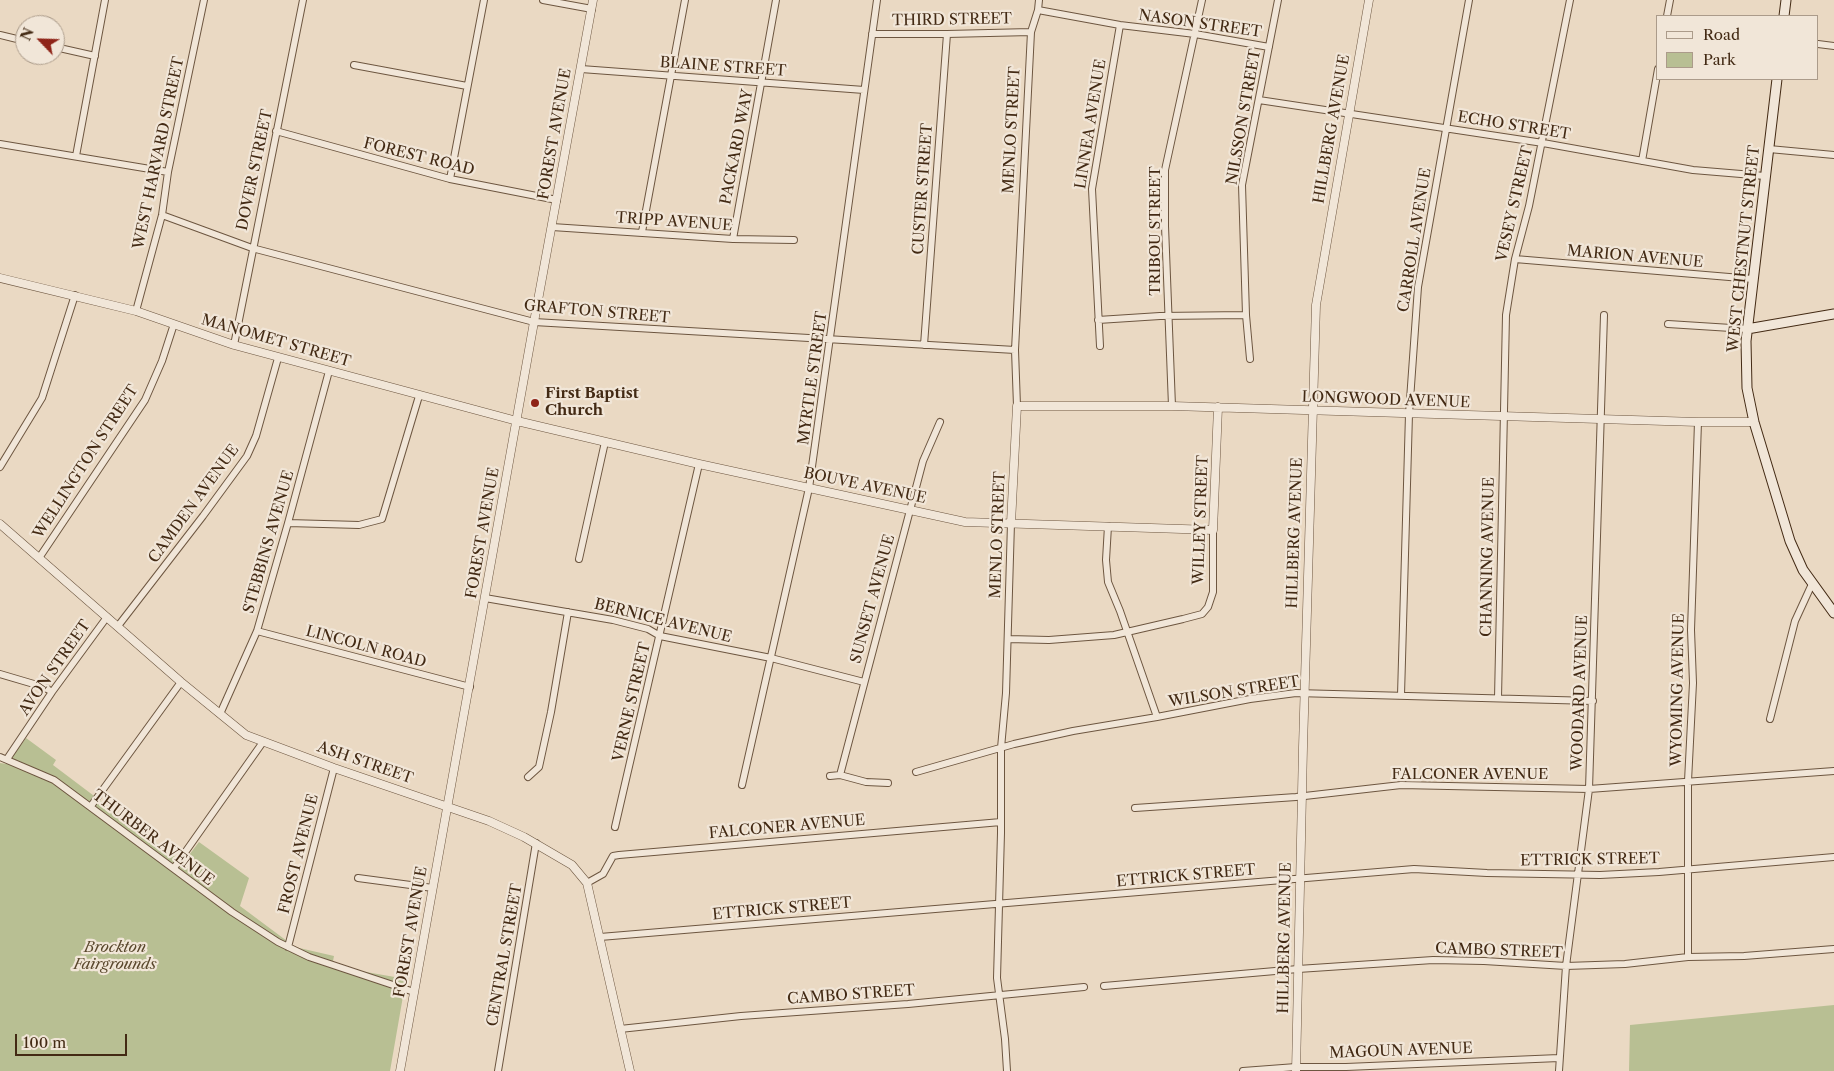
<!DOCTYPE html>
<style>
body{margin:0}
#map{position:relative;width:1834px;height:1071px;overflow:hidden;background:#ead9c3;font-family:"Libre Caslon Text",serif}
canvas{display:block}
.legend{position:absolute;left:1656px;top:15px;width:162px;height:65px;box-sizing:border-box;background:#f1e6d8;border:1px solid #ab9b8a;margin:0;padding:6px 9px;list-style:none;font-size:15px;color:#432a14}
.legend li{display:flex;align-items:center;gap:10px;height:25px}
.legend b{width:25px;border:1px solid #ab9b8a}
.north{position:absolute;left:15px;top:15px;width:50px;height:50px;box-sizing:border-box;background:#f1e6d8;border:1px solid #ab9b8a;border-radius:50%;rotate:294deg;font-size:14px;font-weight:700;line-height:20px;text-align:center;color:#432a14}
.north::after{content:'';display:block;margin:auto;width:18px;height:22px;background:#8f2418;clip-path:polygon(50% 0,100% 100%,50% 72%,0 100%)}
.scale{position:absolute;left:15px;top:1034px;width:112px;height:22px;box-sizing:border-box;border:2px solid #432a14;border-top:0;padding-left:6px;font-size:15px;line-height:18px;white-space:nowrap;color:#432a14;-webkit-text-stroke:4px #f1e6d8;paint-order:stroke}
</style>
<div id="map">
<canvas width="1834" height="1071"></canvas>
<ul class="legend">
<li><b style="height:6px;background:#f1e6d8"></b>Road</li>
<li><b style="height:14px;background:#b8bf93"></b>Park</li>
</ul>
<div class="north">N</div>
<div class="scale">100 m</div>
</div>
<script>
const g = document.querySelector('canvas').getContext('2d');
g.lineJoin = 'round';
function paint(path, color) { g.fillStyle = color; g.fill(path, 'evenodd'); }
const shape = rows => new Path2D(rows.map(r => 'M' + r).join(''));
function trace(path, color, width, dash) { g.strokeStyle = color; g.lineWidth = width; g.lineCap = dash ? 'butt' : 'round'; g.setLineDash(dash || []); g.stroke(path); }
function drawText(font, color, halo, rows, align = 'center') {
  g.font = font + ' "Libre Caslon Text",serif'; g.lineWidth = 4.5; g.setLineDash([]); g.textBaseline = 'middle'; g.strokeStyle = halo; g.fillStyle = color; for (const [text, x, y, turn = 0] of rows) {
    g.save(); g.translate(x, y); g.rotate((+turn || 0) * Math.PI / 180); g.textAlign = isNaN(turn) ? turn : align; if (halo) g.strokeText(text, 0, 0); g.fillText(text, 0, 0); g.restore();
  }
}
paint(shape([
 [26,738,56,760,53,765,183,863,199,842,249,878,240,906,295,947,334,956,332,966,406,979,390,1071,0,1071,0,763,7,764],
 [1834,1005,1834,1071,1629,1071,1630,1025]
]), '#b8bf93');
const minor = shape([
 [543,0,592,9],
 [1038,10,1120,25,1195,34,1269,47],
 [1667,16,1670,0],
 [872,34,947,34,1031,32],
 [0,35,25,41],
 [1818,44,1834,46],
 [55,47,95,56],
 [354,65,467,86],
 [581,69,864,90],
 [1259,100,1543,143,1693,170,1765,176],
 [276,131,450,179,557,200],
 [0,144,168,172],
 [1769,149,1834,155],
 [76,156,105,0],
 [1642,161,1658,69],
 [450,179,484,0],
 [162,215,252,248,534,322,1015,350],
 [552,227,733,239,794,240],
 [642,232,685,0],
 [733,239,776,0],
 [1515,259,1753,279],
 [136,311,162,215,168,172,204,0],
 [1098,320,1160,316,1246,315],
 [1668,324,1747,329],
 [234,345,303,0],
 [924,345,947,34],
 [1100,346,1092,189,1120,25],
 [1250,359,1246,315,1242,185,1278,0],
 [1017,406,1015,350,1031,32,1038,10,1039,0],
 [1172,406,1165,226,1165,170,1202,0],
 [0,467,42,398,75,295],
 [288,523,359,525,382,519,419,396],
 [1108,526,1106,560,1108,582,1120,611,1157,717],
 [39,558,145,400,162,361,174,324],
 [579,559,605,442],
 [485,598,613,620,648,629,660,636,771,658,864,682],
 [118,626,203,516,247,456,256,436,278,358],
 [257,631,470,687],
 [1008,639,1049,640,1114,635,1183,619,1202,614,1208,607,1213,592,1213,530],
 [0,674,44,687,52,692],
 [1401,695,1409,414,1418,287,1469,0],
 [1498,698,1506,315,1515,259,1529,206,1570,0],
 [220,714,257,631,288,523,329,371],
 [1770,719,1795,621,1812,584],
 [0,757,54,780,232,912,278,942,309,957,414,992],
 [7,759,52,692,107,617],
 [916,772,1014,744,1073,731,1157,717,1250,699,1296,693,1593,701],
 [840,775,866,782,888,783],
 [830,776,840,775,923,461,940,422],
 [528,777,539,767,551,712,568,612],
 [742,785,809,488,877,0],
 [91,806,181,682],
 [1135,808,1296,797,1401,785,1589,789,1834,771],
 [615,827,699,464],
 [174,868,263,742],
 [358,878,433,888],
 [587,883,603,874,613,856,619,855,1001,822],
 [600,937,1414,869,1487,873,1600,875,1659,872,1834,857],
 [288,947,334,768],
 [1688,957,1688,781,1693,683,1691,630,1698,422],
 [1104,986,1298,969,1433,960,1484,961,1566,966,1625,964,1688,957,1744,956,1834,949],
 [620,1029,741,1016,908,1004,1084,987],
 [498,1071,536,843],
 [1007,1071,1005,1039,997,978,1001,833,1001,748,1006,693,1011,523],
 [1243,1071,1296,1067,1346,1067,1559,1058],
 [1559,1071,1566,966,1589,789,1604,315]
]);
const tertiary = shape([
 [0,278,136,311,234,345,517,421,699,464,965,522,1213,530,1218,407],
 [1011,523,1017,406,1172,406,1698,422,1754,422],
 [0,524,181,682,246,735,334,768,489,821,524,837,572,865,587,883,630,1071],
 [400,1071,534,322,593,0],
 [1296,1071,1303,747,1316,305,1369,0]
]);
const secondary = shape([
 [1784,16,1786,0],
 [1777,79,1746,341,1747,388,1754,422,1790,541,1803,570,1834,613],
 [1747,329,1834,314]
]);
trace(minor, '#6d5640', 8);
trace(tertiary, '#6d5640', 9);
trace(secondary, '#432a14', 11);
trace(minor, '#f1e6d8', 6);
trace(tertiary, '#f1e6d8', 8);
trace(secondary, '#f1e6d8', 9);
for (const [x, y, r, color] of [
 [535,403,5,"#8f2418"]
]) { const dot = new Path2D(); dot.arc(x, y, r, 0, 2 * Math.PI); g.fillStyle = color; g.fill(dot); trace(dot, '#f1e6d8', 2); }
drawText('15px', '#432a14', '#f1e6d8', [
 ["THIRD STREET",952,20,-1],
 ["NASON STREET",1200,24,8],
 ["BLAINE STREET",723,67,4],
 ["NILSSON STREET",1244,117,-80],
 ["LINNEA AVENUE",1091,124,-81],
 ["ECHO STREET",1514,126,9],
 ["HILLBERG AVENUE",1332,129,-80],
 ["MENLO STREET",1012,130,-87],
 ["FOREST AVENUE",555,134,-80],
 ["PACKARD WAY",737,147,-79],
 ["WEST HARVARD STREET",159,153,-78],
 ["FOREST ROAD",419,157,14],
 ["DOVER STREET",255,170,-78],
 ["CUSTER STREET",923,189,-86],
 ["VESEY STREET",1515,204,-77],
 ["TRIPP AVENUE",674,222,4],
 ["TRIBOU STREET",1156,231,-90],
 ["CARROLL AVENUE",1415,240,-81],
 ["WEST CHESTNUT STREET",1744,249,-84],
 ["MARION AVENUE",1635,257,5],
 ["GRAFTON STREET",597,312,5],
 ["MANOMET STREET",276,341,16],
 ["MYRTLE STREET",813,378,-82],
 ["LONGWOOD AVENUE",1386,400,2],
 ["WELLINGTON STREET",86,462,-57],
 ["BOUVE AVENUE",865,486,12],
 ["CAMDEN AVENUE",194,504,-54],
 ["WILLEY STREET",1201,520,-88],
 ["FOREST AVENUE",483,533,-80],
 ["HILLBERG AVENUE",1295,533,-88],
 ["MENLO STREET",998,535,-88],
 ["STEBBINS AVENUE",269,542,-74],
 ["CHANNING AVENUE",1488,557,-89],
 ["SUNSET AVENUE",873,599,-75],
 ["BERNICE AVENUE",663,621,14],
 ["LINCOLN ROAD",366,647,15],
 ["AVON STREET",55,668,-55],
 ["WYOMING AVENUE",1678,690,-89],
 ["WILSON STREET",1234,692,-9],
 ["WOODARD AVENUE",1580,693,-88],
 ["VERNE STREET",632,702,-77],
 ["ASH STREET",365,763,19],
 ["FALCONER AVENUE",1470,775],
 ["FALCONER AVENUE",787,827,-5],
 ["THURBER AVENUE",153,838,37],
 ["FROST AVENUE",299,854,-76],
 ["ETTRICK STREET",1590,860,-1],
 ["ETTRICK STREET",1186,876,-5],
 ["ETTRICK STREET",782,909,-5],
 ["FOREST AVENUE",411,932,-80],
 ["HILLBERG AVENUE",1285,938,-89],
 ["CAMBO STREET",1499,951,2],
 ["CENTRAL STREET",505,955,-80],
 ["CAMBO STREET",851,995,-4],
 ["MAGOUN AVENUE",1401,1051,-2]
]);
drawText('bold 15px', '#432a14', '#f1e6d8', [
 ["First Baptist",545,394],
 ["Church",545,411]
], 'left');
drawText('italic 15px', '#5a482d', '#f1e6d8', [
 ["Brockton",115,948],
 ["Fairgrounds",115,965]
]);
</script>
